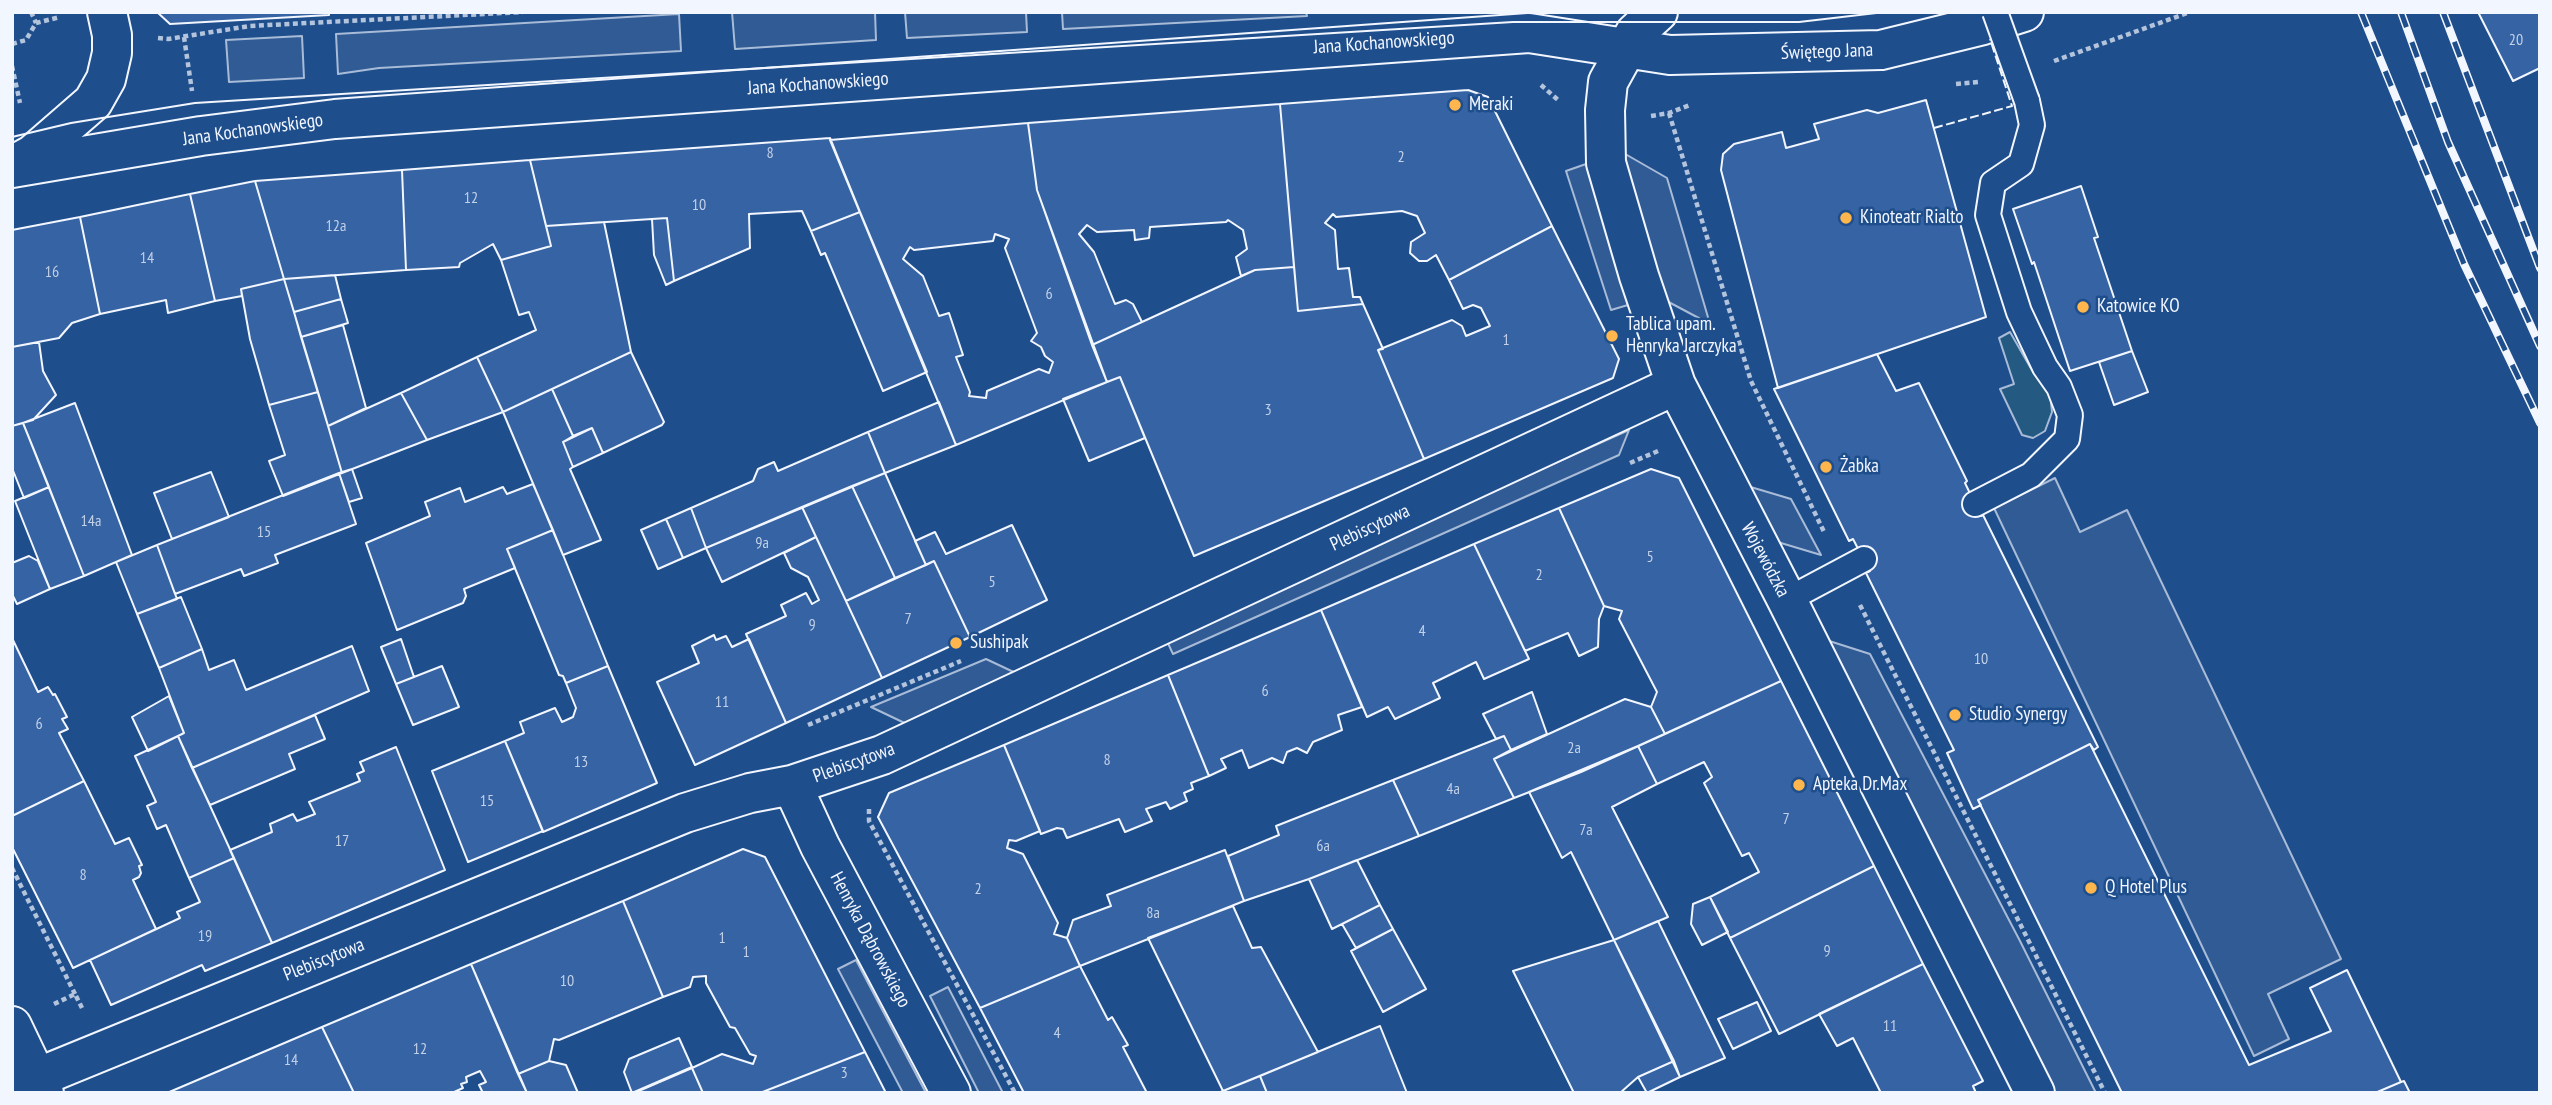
<!DOCTYPE html>
<meta charset="utf-8">
<style>
body{margin:0}
#map{position:relative;width:2552px;height:1105px;overflow:hidden;background:#1f4e8c;font-family:"PT Sans Narrow",sans-serif}
canvas{display:block}
.frame{position:absolute;inset:0;border:14px solid #f2f6ff;pointer-events:none}
</style>
<div id="map">
<canvas width="2552" height="1105"></canvas>
<div class="frame"></div>
</div>
<script>
const g = document.querySelector('canvas').getContext('2d');
g.lineJoin = 'round';
function paint(path, color) { g.fillStyle = color; g.fill(path, 'evenodd'); }
const shape = rows => new Path2D(rows.map(r => 'M' + r).join(''));
function trace(path, color, width, dash) { g.strokeStyle = color; g.lineWidth = width; g.lineCap = dash ? 'butt' : 'round'; g.setLineDash(dash || []); g.stroke(path); }
function drawText(font, color, halo, rows, align = 'center') {
  g.font = font + ' "PT Sans Narrow",sans-serif'; g.lineWidth = 5; g.setLineDash([]); g.textBaseline = 'middle'; g.strokeStyle = halo; g.fillStyle = color; for (const [text, x, y, turn = 0] of rows) {
    g.save(); g.translate(x, y); g.rotate((+turn || 0) * Math.PI / 180); g.textAlign = isNaN(turn) ? turn : align; if (halo) g.strokeText(text, 0, 0); g.fillText(text, 0, 0); g.restore();
  }
}
const green = shape([
 [2010,332,2033,372,2050,393,2052,412,2045,431,2033,438,2022,435,2000,389,2014,384,1999,338,2010,332]
]);
paint(green, '#245a82');
trace(green, '#a8bbd7', 2);
const parking = shape([
 [732,12,875,12,876,40,735,49,732,12],
 [905,12,1026,12,1027,32,907,38,905,12],
 [1062,12,1306,12,1307,16,1063,29,1062,12],
 [679,14,681,51,379,68,338,74,336,34,679,14],
 [302,36,304,78,229,82,226,40,302,36],
 [1620,151,1667,178,1710,324,1663,299,1620,151],
 [1586,164,1628,305,1611,310,1566,171,1586,164],
 [1629,430,1619,455,1173,654,1165,637,1629,430],
 [2055,478,2080,532,2127,510,2341,959,2268,994,2289,1039,2254,1056,1994,508,2055,478],
 [1744,485,1791,499,1821,555,1771,540,1744,485],
 [1823,639,1870,654,2020,941,2096,1093,2053,1093,1823,639],
 [986,659,1020,675,913,727,871,707,986,659],
 [856,960,926,1093,903,1093,838,969,856,960],
 [948,987,1003,1093,979,1093,930,996,948,987]
]);
paint(parking, '#305b95');
trace(parking, '#a8bbd7', 2);
const building = shape([
 [157,12,329,12,329,15,170,24,157,12],
 [2478,12,2540,12,2540,68,2513,81,2478,12],
 [1468,90,1488,97,1552,226,1449,280,1436,255,1427,261,1419,261,1410,253,1411,242,1425,233,1417,216,1402,211,1336,217,1333,214,1325,223,1335,230,1338,269,1349,268,1353,297,1360,297,1363,304,1298,311,1280,104,1468,90],
 [1926,100,1986,317,1778,388,1721,170,1723,154,1734,144,1782,132,1786,148,1819,139,1814,124,1867,110,1878,113,1926,100],
 [1280,104,1294,267,1255,270,1241,276,1236,257,1247,249,1243,230,1228,220,1226,222,1150,227,1149,238,1135,240,1134,230,1097,232,1087,225,1079,234,1094,252,1115,304,1126,300,1133,304,1142,322,1092,345,1037,190,1028,123,1280,104],
 [1028,123,1037,190,1107,382,956,445,830,140,1028,123],
 [995,234,1009,239,1005,248,1037,333,1031,341,1041,347,1045,356,1053,362,1049,373,1039,369,987,391,986,398,969,396,970,392,956,357,963,355,949,313,939,316,923,276,903,259,910,247,914,250,993,241,995,234],
 [830,138,860,212,811,231,802,211,749,214,750,248,674,281,667,218,546,226,530,160,830,138],
 [530,160,551,246,501,260,493,244,460,263,459,267,406,270,402,170,530,160],
 [402,170,406,270,284,279,255,181,402,170],
 [255,181,284,279,241,289,242,296,215,301,190,194,255,181],
 [2081,186,2098,237,2094,238,2132,351,2070,371,2034,262,2032,264,2013,209,2081,186],
 [190,194,215,301,168,313,166,300,100,314,80,217,190,194],
 [860,212,927,372,883,391,825,253,821,255,811,231,860,212],
 [80,217,100,314,72,323,59,338,12,347,12,230,80,217],
 [667,218,674,281,666,285,654,255,652,219,667,218],
 [604,222,631,352,503,412,477,357,536,330,529,312,519,315,501,260,551,246,546,226,604,222],
 [1552,226,1619,359,1613,378,1424,459,1378,350,1452,320,1462,326,1466,336,1490,326,1481,308,1473,305,1463,309,1449,280,1552,226],
 [1294,267,1298,311,1363,304,1383,349,1378,350,1424,459,1194,556,1120,377,1107,382,1092,345,1255,270,1294,267],
 [335,275,341,299,294,312,284,279,335,275],
 [284,279,318,392,269,405,250,339,241,289,284,279],
 [341,299,348,323,301,337,294,312,341,299],
 [343,325,366,408,328,426,301,337,343,325],
 [39,342,43,371,56,395,33,420,12,426,12,347,39,342],
 [2132,351,2148,392,2114,405,2099,362,2132,351],
 [631,352,664,422,662,425,603,453,592,428,573,436,552,389,631,352],
 [1877,354,1896,391,1919,383,1967,481,1965,483,1978,510,1981,516,1983,515,2098,747,2094,750,2090,744,1978,800,1981,805,1973,809,1947,753,1954,750,1866,573,1870,571,1867,566,1853,539,1849,541,1774,389,1877,354],
 [477,357,503,412,427,440,401,393,477,357],
 [1120,377,1145,438,1089,461,1063,399,1120,377],
 [552,389,573,436,563,442,573,467,570,469,601,540,563,555,503,412,552,389],
 [318,392,342,473,283,496,269,461,285,455,269,405,318,392],
 [401,393,427,440,342,473,328,426,401,393],
 [939,402,956,445,885,473,868,432,939,402],
 [75,403,132,555,84,576,23,423,75,403],
 [23,423,49,487,24,498,12,468,12,426,23,423],
 [592,428,603,453,573,467,563,442,592,428],
 [868,432,885,473,706,548,691,508,753,481,758,469,774,462,778,471,868,432],
 [352,469,362,498,349,502,339,473,352,469],
 [1651,469,1679,478,1781,681,1665,734,1651,707,1657,692,1619,619,1622,611,1604,606,1559,508,1651,469],
 [211,472,229,517,172,539,154,493,211,472],
 [339,473,356,524,275,555,278,563,244,576,241,569,175,594,157,545,339,473],
 [885,473,926,565,895,578,852,486,885,473],
 [533,484,553,530,507,549,515,568,464,589,466,596,463,603,397,630,366,543,430,516,425,502,460,488,465,502,503,487,507,494,533,484],
 [852,486,895,578,846,601,802,507,852,486],
 [49,487,84,576,50,589,15,501,49,487],
 [802,507,816,537,722,582,706,548,802,507],
 [691,508,706,548,683,558,666,519,691,508],
 [1559,508,1604,606,1599,619,1598,647,1579,656,1568,633,1525,651,1474,544,1559,508],
 [666,519,683,558,658,569,641,530,666,519],
 [1012,525,1047,600,970,637,934,561,926,565,915,541,935,532,946,554,1012,525],
 [553,530,608,666,566,683,563,676,559,675,507,549,553,530],
 [816,537,882,678,786,723,746,634,786,616,781,605,806,593,812,604,819,600,808,577,791,568,784,553,816,537],
 [1474,544,1529,659,1484,679,1476,662,1433,683,1440,698,1395,719,1388,707,1367,717,1321,610,1474,544],
 [157,545,177,599,137,614,116,562,157,545],
 [29,556,38,561,50,589,17,604,12,594,12,563,29,556],
 [934,561,970,637,882,678,846,601,934,561],
 [181,597,202,649,159,668,137,614,181,597],
 [1321,610,1362,707,1338,715,1342,730,1313,742,1307,753,1297,748,1287,752,1283,763,1272,758,1249,768,1242,750,1221,759,1226,768,1209,776,1168,675,1321,610],
 [714,635,716,640,726,636,732,647,749,639,786,723,695,765,657,682,699,663,692,646,714,635],
 [12,638,38,692,48,687,53,695,55,694,67,717,62,719,68,729,59,733,84,781,12,816,12,638],
 [401,639,414,677,396,684,381,647,401,639],
 [352,646,369,691,192,768,178,736,184,733,159,668,202,649,209,670,234,660,246,690,352,646],
 [442,666,459,707,413,725,396,684,442,666],
 [608,666,657,783,543,832,505,741,524,733,520,722,555,708,562,722,573,717,576,708,566,683,608,666],
 [1168,675,1209,776,1191,783,1193,789,1184,793,1187,801,1170,809,1166,802,1146,809,1152,821,1125,832,1119,819,1067,838,1063,829,1057,828,1041,834,1004,745,1168,675],
 [1781,681,1874,866,1730,938,1710,897,1759,872,1749,853,1742,856,1704,783,1712,777,1704,762,1657,784,1638,746,1781,681],
 [1532,692,1547,734,1511,750,1504,736,1496,739,1483,714,1532,692],
 [169,696,184,733,148,751,132,717,169,696],
 [1625,699,1651,707,1665,734,1581,772,1514,798,1494,759,1625,699],
 [315,715,325,739,289,754,295,769,210,805,192,768,315,715],
 [178,736,234,858,189,878,166,825,157,829,147,806,156,802,135,756,178,736],
 [1504,736,1511,750,1494,759,1514,798,1419,836,1393,780,1504,736],
 [505,741,543,831,468,862,432,771,505,741],
 [2090,744,2249,1065,2331,1031,2310,988,2347,970,2401,1082,2375,1093,2122,1093,1978,800,2090,744],
 [1004,745,1040,831,1016,841,1009,840,1007,848,1023,854,1058,923,1054,934,1067,938,1080,966,980,1008,878,817,889,793,1004,745],
 [1638,746,1657,784,1612,807,1668,917,1614,940,1571,852,1562,858,1529,792,1638,746],
 [396,747,445,870,272,943,230,850,272,832,270,824,293,814,297,821,315,814,309,802,360,781,357,774,364,771,360,762,396,747],
 [1393,780,1419,836,1309,879,1244,901,1228,856,1279,835,1276,826,1393,780],
 [84,781,115,844,129,838,142,865,139,866,141,873,139,877,133,880,156,929,73,968,12,847,12,816,84,781],
 [743,849,765,857,865,1052,760,1093,703,1093,692,1068,722,1054,753,1064,756,1056,750,1054,735,1028,730,1027,706,983,706,976,693,977,690,987,663,997,623,901,743,849],
 [1225,850,1244,901,1080,966,1067,938,1073,920,1111,906,1107,895,1225,850],
 [234,858,272,943,205,971,202,965,111,1005,90,960,180,918,177,912,200,902,189,878,234,858],
 [1357,860,1380,905,1332,929,1309,879,1357,860],
 [1874,866,1923,964,1779,1034,1730,938,1874,866],
 [1710,897,1728,932,1702,945,1691,924,1693,904,1710,897],
 [623,901,663,997,559,1040,554,1039,549,1061,518,1074,471,964,623,901],
 [1380,905,1393,929,1356,948,1342,924,1380,905],
 [1233,906,1252,948,1261,947,1318,1052,1223,1091,1148,938,1233,906],
 [1658,921,1725,1058,1680,1077,1614,940,1658,921],
 [1393,929,1426,989,1383,1012,1351,951,1393,929],
 [1614,940,1674,1061,1638,1077,1620,1093,1574,1093,1513,971,1614,940],
 [471,964,527,1093,483,1093,479,1085,486,1082,480,1071,466,1077,467,1082,461,1084,463,1088,452,1093,354,1093,322,1027,471,964],
 [1923,964,1983,1081,1973,1086,1976,1093,1881,1093,1853,1038,1837,1046,1819,1014,1923,964],
 [1080,966,1108,1020,1112,1017,1128,1045,1123,1047,1147,1093,1024,1093,980,1008,1080,966],
 [1757,1002,1771,1031,1733,1049,1718,1019,1757,1002],
 [1380,1026,1407,1093,1267,1093,1260,1076,1380,1026],
 [322,1027,354,1093,167,1093,322,1027],
 [679,1038,692,1067,632,1093,624,1072,629,1059,679,1038],
 [865,1052,886,1093,760,1093,865,1052],
 [549,1061,566,1065,578,1093,527,1093,518,1074,549,1061],
 [1674,1061,1680,1077,1647,1093,1638,1077,1674,1061],
 [692,1068,703,1093,634,1093,641,1090,692,1068],
 [1260,1076,1267,1093,1218,1093,1223,1091,1260,1076],
 [2404,1081,2410,1093,2375,1093,2401,1082,2404,1081]
]);
paint(building, '#3563a3');
trace(building, '#f2f6ff', 2);
const service = shape([
 [1975,504,2031,475,2067,439,2070,415,2059,387,2045,367,2019,312,1988,215,1993,183,2021,164,2032,125,2027,101],
 [1787,600,1864,559]
]);
const minor = shape([
 [1658,12,1635,33,1608,82,1605,110,1606,163,1639,276,1676,385,1787,600,2035,1093],
 [12,166,32,155,93,102,106,79,112,53,112,35,107,12],
 [792,785,820,846,951,1093],
 [12,1026,44,1093],
 [12,1088,685,813,750,793,792,785,882,755,1676,385]
]);
const tertiary = shape([
 [12,168,201,136,335,119,1529,33,1670,55,1881,50,1983,25,2024,12]
]);
trace(service, '#f2f6ff', 28);
trace(minor, '#f2f6ff', 42);
trace(tertiary, '#f2f6ff', 42);
trace(shape([
 [31,12,36,23],
 [184,37,192,91],
 [158,38,168,39,250,26,523,12],
 [12,44,26,40,36,23,60,17],
 [2054,61,2190,12],
 [12,66,20,103],
 [1956,84,1979,82],
 [1541,85,1558,100],
 [1669,113,1751,381,1825,534],
 [1651,116,1669,113,1690,105],
 [1630,463,1658,451],
 [1860,605,2105,1093],
 [808,725,961,661],
 [869,809,869,821,1015,1093],
 [12,868,75,994],
 [54,1004,75,994,82,1008]
]), '#b3c4dc', 4.5, [5, 3.5]);
trace(service, '#1f4e8c', 24);
trace(minor, '#1f4e8c', 38);
trace(tertiary, '#1f4e8c', 38);
trace(shape([
 [12,137,71,123,195,103,1513,22,1799,22,1885,12]
]), '#f2f6ff', 2);
const rail = shape([
 [2361,12,2464,264,2540,423],
 [2401,12,2448,142,2540,346],
 [2443,12,2540,268]
]);
trace(rail, '#f2f6ff', 8);
trace(rail, '#1f4e8c', 5, [16]);
const serviceBridge = shape([
 [1995,12,2027,101]
]);
trace(serviceBridge, '#f2f6ff', 28, []);
trace(serviceBridge, '#1f4e8c', 24);
trace(shape([
 [1934,128,2012,106,1990,39]
]), '#f2f6ff', 2, [9, 3.5]);
for (const [x, y, r, color] of [
 [1455,105,7,"#ffb74d"],
 [1846,218,7,"#ffb74d"],
 [2083,307,7,"#ffb74d"],
 [1612,336,7,"#ffb74d"],
 [1826,467,7,"#ffb74d"],
 [956,643,7,"#ffb74d"],
 [1955,715,7,"#ffb74d"],
 [1799,785,7,"#ffb74d"],
 [2091,888,7,"#ffb74d"]
]) { const dot = new Path2D(); dot.arc(x, y, r, 0, 2 * Math.PI); g.fillStyle = color; g.fill(dot); trace(dot, '#1f4e8c', 2.5); }
drawText('16px', '#c3d1e8', null, [
 ["20",2516,40],
 ["8",770,153],
 ["2",1401,157],
 ["12",471,198],
 ["10",699,205],
 ["12a",336,226],
 ["14",147,258],
 ["16",52,272],
 ["6",1049,294],
 ["1",1506,340],
 ["3",1268,410],
 ["14a",91,521],
 ["15",264,532],
 ["9a",762,543],
 ["5",1650,557],
 ["2",1539,575],
 ["5",992,582],
 ["7",908,619],
 ["9",812,625],
 ["4",1422,631],
 ["10",1981,659],
 ["6",1265,691],
 ["11",722,702],
 ["6",39,724],
 ["2a",1574,748],
 ["8",1107,760],
 ["13",581,762],
 ["4a",1453,789],
 ["15",487,801],
 ["7",1786,819],
 ["7a",1586,830],
 ["17",342,841],
 ["6a",1323,846],
 ["8",83,875],
 ["2",978,889],
 ["8a",1153,913],
 ["19",205,936],
 ["1",722,938],
 ["9",1827,951],
 ["1",746,952],
 ["10",567,981],
 ["11",1890,1026],
 ["4",1057,1033],
 ["12",420,1049],
 ["14",291,1060],
 ["3",844,1073]
]);
drawText('19px', '#f2f6ff', '#1f4e8c', [
 ["Jana Kochanowskiego",1384,43,-4],
 ["Świętego Jana",1827,52,-2],
 ["Jana Kochanowskiego",818,84,-4],
 ["Jana Kochanowskiego",253,130,-8],
 ["Plebiscytowa",1370,528,-25],
 ["Wojewódzka",1765,560,62],
 ["Plebiscytowa",854,763,-20],
 ["Henryka Dąbrowskiego",870,940,62],
 ["Plebiscytowa",324,960,-22]
]);
drawText('19px', '#f2f6ff', '#1f4e8c', [
 ["Meraki",1469,105],
 ["Kinoteatr Rialto",1860,218],
 ["Katowice KO",2097,307],
 ["Tablica upam.",1626,325],
 ["Henryka Jarczyka",1626,347],
 ["Żabka",1840,467],
 ["Sushipak",970,643],
 ["Studio Synergy",1969,715],
 ["Apteka Dr.Max",1813,785],
 ["Q Hotel Plus",2105,888]
], 'left');
</script>
